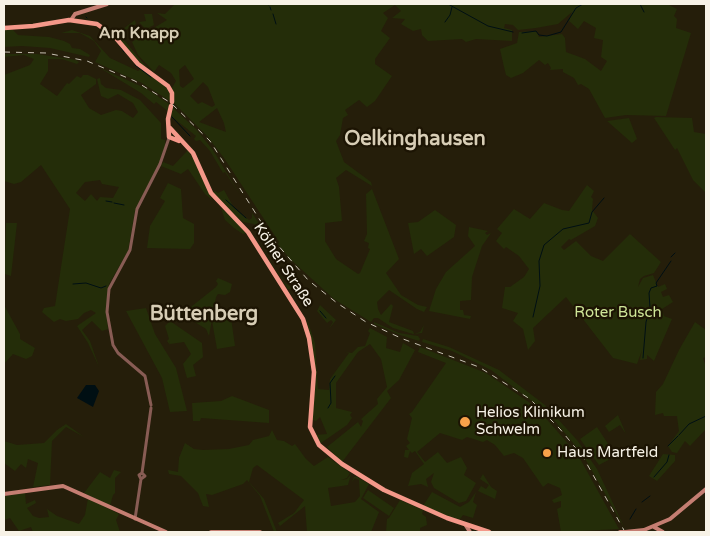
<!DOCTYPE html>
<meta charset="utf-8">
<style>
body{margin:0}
#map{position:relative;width:710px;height:536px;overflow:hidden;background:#251e0a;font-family:"Varela Round",sans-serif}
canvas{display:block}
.frame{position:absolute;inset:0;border:5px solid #f7f2e6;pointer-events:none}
</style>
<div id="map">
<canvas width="710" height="536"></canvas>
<div class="frame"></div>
</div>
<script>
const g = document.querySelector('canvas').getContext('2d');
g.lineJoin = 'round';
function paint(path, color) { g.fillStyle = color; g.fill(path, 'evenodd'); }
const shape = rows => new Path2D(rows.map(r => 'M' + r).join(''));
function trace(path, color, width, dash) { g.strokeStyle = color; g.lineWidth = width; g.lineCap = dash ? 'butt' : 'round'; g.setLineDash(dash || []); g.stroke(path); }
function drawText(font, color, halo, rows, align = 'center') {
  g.font = font + ' "Varela Round",sans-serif'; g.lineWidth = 4.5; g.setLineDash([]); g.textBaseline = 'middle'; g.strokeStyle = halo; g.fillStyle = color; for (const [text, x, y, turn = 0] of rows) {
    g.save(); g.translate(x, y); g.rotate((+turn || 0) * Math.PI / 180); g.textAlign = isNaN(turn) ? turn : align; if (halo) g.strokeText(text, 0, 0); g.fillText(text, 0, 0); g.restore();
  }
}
paint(shape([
 [175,4,667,4,677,9,674,16,677,19,676,28,691,33,666,116,626,115,605,118,589,89,581,84,578,85,574,78,563,72,563,69,550,70,551,68,548,63,545,65,539,60,523,73,511,78,506,75,504,67,500,49,517,43,519,32,536,31,539,37,562,34,565,38,566,52,585,59,601,71,607,61,601,57,603,40,594,38,596,28,584,21,578,29,569,21,572,12,558,24,536,28,518,30,513,25,505,24,504,28,512,30,512,41,476,39,466,42,462,39,428,41,422,35,421,29,413,31,401,24,405,19,392,18,401,11,395,5,383,13,388,18,381,31,390,38,375,59,375,64,392,76,375,101,367,107,359,100,345,110,348,115,343,118,340,135,336,141,344,162,371,182,372,186,346,170,336,178,339,187,342,221,325,223,325,241,336,259,358,274,360,273,370,249,368,248,369,243,364,241,367,234,366,194,372,189,399,259,386,273,401,295,418,305,427,307,424,312,417,309,389,290,377,302,378,309,381,315,391,304,393,306,389,322,413,331,414,334,420,332,424,325,422,333,413,334,393,328,378,318,374,318,371,322,334,299,290,259,278,244,279,242,224,158,207,136,174,103,172,88,176,81,171,73,159,65,154,72,138,55,132,42,148,32,139,22,146,21,144,14,152,14,154,25,148,28,152,29,167,20,157,13,165,14],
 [185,65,194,79,183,88,180,86,179,70],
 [203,82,208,87,215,105,212,107,202,102,198,104,190,96],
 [217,108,224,123,226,132,199,122],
 [135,20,136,24,119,34,150,71,133,57,116,34],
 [4,29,13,30,18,35,49,37,64,41,70,44,72,48,80,49,90,55,89,57,50,48,22,46,4,47],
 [72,30,90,36,110,58,138,71,141,69,166,86,170,91,170,101,142,83,95,62,101,51,94,41,80,33,61,33],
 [4,54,37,54,76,60,79,62,77,64,62,59,48,59,48,71,40,84,57,96,67,83,69,84,77,76,81,78,83,75,88,75,96,79,96,84,81,95,89,108,101,115,116,110,122,111,133,118,138,112,133,103,118,94,108,99,101,96,97,79,100,78,101,84,106,88,121,90,140,100,161,123,161,139,165,140,165,146,159,164,135,211,128,251,109,284,106,311,108,329,102,331,92,321,82,330,90,341,99,367,88,343,77,326,96,313,91,310,84,313,78,319,66,321,60,319,54,322,42,312,44,308,55,306,70,209,41,165,21,182,14,184,4,181,4,75,30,65,34,59,24,55,4,57],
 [100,180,102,184,119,187,113,198,100,197,97,201,91,194,85,201,76,193,85,182],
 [100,68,147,89,169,104,168,111,156,102,154,104,141,93],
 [173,108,196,129,213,150,240,195,225,172,223,173,210,151,200,140,196,141,194,139,196,136,171,116],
 [656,117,692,118,694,132,706,134,706,193,693,180,677,148,675,150,654,118],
 [629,118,637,139,632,143,607,121],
 [188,150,199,170,212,200,205,194,188,169,181,174,161,166,163,162,173,166],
 [168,183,181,189,183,218,194,224,194,243,190,249,147,248,150,226,165,201,160,198],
 [587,185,594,191,591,197,593,199,592,210,598,218,595,226,571,240,569,239,561,247,564,250,576,241,591,256,603,261,630,234,661,262,654,273,644,276,640,279,638,287,643,278,653,275,658,287,665,284,667,289,661,292,663,297,669,295,673,302,662,309,664,316,672,319,654,361,647,355,647,359,640,360,642,350,637,364,613,358,566,297,533,328,535,341,528,350,523,329,513,321,518,313,502,308,505,287,510,287,524,277,529,269,519,256,506,247,504,249,496,241,502,233,497,229,514,209,530,219,544,203,562,210,569,211],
 [224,190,234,208,249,220,252,218,252,213,279,253,254,224,243,222,220,202,212,192,215,191,218,193],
 [221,208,235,220,246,233,243,234,234,228,225,220],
 [435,210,456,225,454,237,427,256,421,249,414,254,408,223,418,222],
 [6,223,17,223,11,276,5,274,4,283],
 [469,227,488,231,485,233,487,235,491,233,482,246,472,277,471,300,460,301,460,310,463,310,464,315,471,316,470,319,429,311,436,289,446,272,475,246,468,236],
 [258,241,285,283,291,287,291,289,288,289],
 [218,278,232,284,230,292,225,295,218,294,216,297,209,336,206,329,182,314,216,287,218,284,216,281],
 [4,305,20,334,20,339,35,348,32,356,26,359,13,354,4,364],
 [320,305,336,320,329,329,333,322,331,320,327,323,317,311],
 [146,308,155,334,176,368,187,411,170,412,162,378,126,311],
 [231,318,235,346,217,349,212,321],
 [307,319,315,343,318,389,329,390,330,379,349,353,345,352,352,353,358,347,365,346,370,333,368,331,370,328,387,337,386,348,400,352,403,343,415,350,399,380,387,391,391,398,342,462,327,447,358,422,361,427,363,421,361,419,378,404,377,399,387,387,381,359,370,344,358,352,336,383,336,408,352,412,350,415,352,418,347,425,321,443,315,435,327,434,320,417,316,421,312,420,316,377],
 [170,321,202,343,203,357,193,365,196,376,187,378,183,364,191,354,184,342,170,344,169,341,170,345,167,341,169,339,165,326],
 [374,322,399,333,418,336,420,339,419,341,400,335,374,324],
 [695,322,706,330,706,357,703,358,706,367,706,429,690,446,685,441,677,453,672,452,668,446,679,431,677,416,664,416,663,413,655,415,656,392,663,384,679,350],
 [423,339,449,347,499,370,545,405,577,440,597,469,625,529,583,455,549,414,491,370,452,351,422,342],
 [420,347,486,373,536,407,578,455,619,529,561,532,557,509,561,507,561,501,554,503,552,500,562,495,560,488,548,483,543,487,523,458,514,453,504,456,495,445,487,440,483,442,467,437,462,440,440,433,417,452,425,462,438,452,447,463,461,457,467,468,464,475,476,483,466,501,459,503,434,488,431,482,434,473,426,479,428,487,421,484,408,486,412,473,424,464,415,451,412,453,410,451,408,458,404,457,405,450,409,450,406,446,410,443,407,439,412,418,409,414,412,412,446,363,418,352],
 [232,396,269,410,269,423,201,418,200,421,193,421,192,403,221,401],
 [618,415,626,434,620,425,609,432,605,426],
 [66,424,84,437,66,427,52,441,50,485,33,487,38,463,28,459,26,468,21,464,15,471,4,463,4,441,17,445,44,443,57,430],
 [597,427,616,456,599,465,580,439],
 [272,430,277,440,284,441,292,446,295,444,306,459,314,466,328,457,350,473,347,478,341,480,347,479,351,474,348,485,328,488,331,506,355,502,360,496,359,480,355,478,352,482,354,477,357,477,369,484,361,499,379,512,371,532,307,532,305,506,280,526,278,523,294,513,304,500,257,465,253,468,249,482,264,499,277,532,274,532,260,496,247,480,243,484,212,495,206,494,209,507,203,506,198,493,181,476,169,474,168,470,178,472,179,458,185,443,194,449,203,450,229,449,249,445,253,440,269,436],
 [663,454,675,455,675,461,657,481,649,476],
 [114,470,121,472,115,478,115,493,113,495,110,506,84,493,100,472,110,478],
 [483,474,491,487,497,491,495,499,478,491,481,486,486,489,489,485,480,479],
 [368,490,394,508,389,516,363,498],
 [432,492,460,507,469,502,476,492,473,502,477,505,473,518,463,515,460,519,452,518,423,506],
 [25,493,26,504,35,500,36,503,27,508,33,516,39,518,49,517,47,509,57,516,79,524,85,515,88,498,119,514,116,520,120,532,33,532,31,527,19,531,10,518,4,520,4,496],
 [400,500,423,510,422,514,426,517,427,525,420,528,420,532,386,532,387,519,389,518]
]), '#242d09');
paint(shape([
 [86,385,95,385,99,391,93,407,77,398]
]), '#000f13');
trace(shape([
 [448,4,488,26,513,32],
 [640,4,644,12],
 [269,5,270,4],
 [270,7,271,10],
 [273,14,276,24],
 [86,17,87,18],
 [445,22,450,15,452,7],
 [522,33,536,31,539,35,547,36,561,32,576,8,583,4],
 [120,46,124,52],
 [135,65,151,77],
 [172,117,190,136],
 [226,200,246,218],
 [106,201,112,202],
 [114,203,124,205],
 [264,238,269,245],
 [671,257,675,253],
 [73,284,86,283,101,288,106,286],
 [320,311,326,318],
 [533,317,540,286,539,261,544,245,563,229,589,223,592,212,604,198],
 [643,358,646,322,650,308,649,293,651,288,657,286,656,283,671,261],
 [328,408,331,403,330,383,335,376],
 [679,435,689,424,706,416],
 [668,446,678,436],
 [654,477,667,462,669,455],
 [642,502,650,496],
 [630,519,636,509]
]), '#000f13', 1);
trace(shape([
 [151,405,145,376,118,353,113,345,107,312,109,289,130,250,137,209,160,164,169,138],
 [141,479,139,475,142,473],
 [135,519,141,479,145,476,142,473,151,408]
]), '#885c54', 3);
trace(shape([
 [71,20,75,14,107,4],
 [4,494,63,486,166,532],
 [465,524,470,532],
 [654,527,663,532],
 [211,532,260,532],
 [625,532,644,530,670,519,706,489]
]), '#c57e72', 4);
trace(shape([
 [4,28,33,26,69,20,97,24,115,37,138,64,168,86,172,93,172,102],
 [171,106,168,119,169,137,179,141],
 [170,128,193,153,211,193,248,232,303,319,309,338,314,372,310,427,319,445,342,464,384,490,447,518,489,532]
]), '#f49889', 4.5);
trace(shape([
 [4,52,46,53,87,61,135,81,171,103,210,141,270,236,308,280,337,303,366,322,403,339,479,367,530,399,560,429,583,457,625,532]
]), '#c8c2b4', 1, [6, 6]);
trace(shape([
 [620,532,625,532]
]), '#c57e72', 4);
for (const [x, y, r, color] of [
 [465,422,6,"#f8a14a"],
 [547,453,5,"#f8a14a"]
]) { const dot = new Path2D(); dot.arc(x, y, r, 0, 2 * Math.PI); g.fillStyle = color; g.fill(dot); trace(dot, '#1c1403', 2); }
drawText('15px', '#f7f2e6', '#1c1403', [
 ["Kölner Straße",283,265,57]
]);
drawText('15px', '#cfe698', '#1c1403', [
 ["Roter Busch",618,313]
]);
drawText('15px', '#f7f2e6', '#1c1403', [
 ["Helios Klinikum",476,413],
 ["Schwelm",476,430],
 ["Haus Martfeld",557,453]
], 'left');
drawText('bold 16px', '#d7cdb5', '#1c1403', [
 ["Am Knapp",139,34]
]);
drawText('bold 20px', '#d7cdb5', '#1c1403', [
 ["Oelkinghausen",415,140],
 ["Büttenberg",204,315]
]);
</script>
